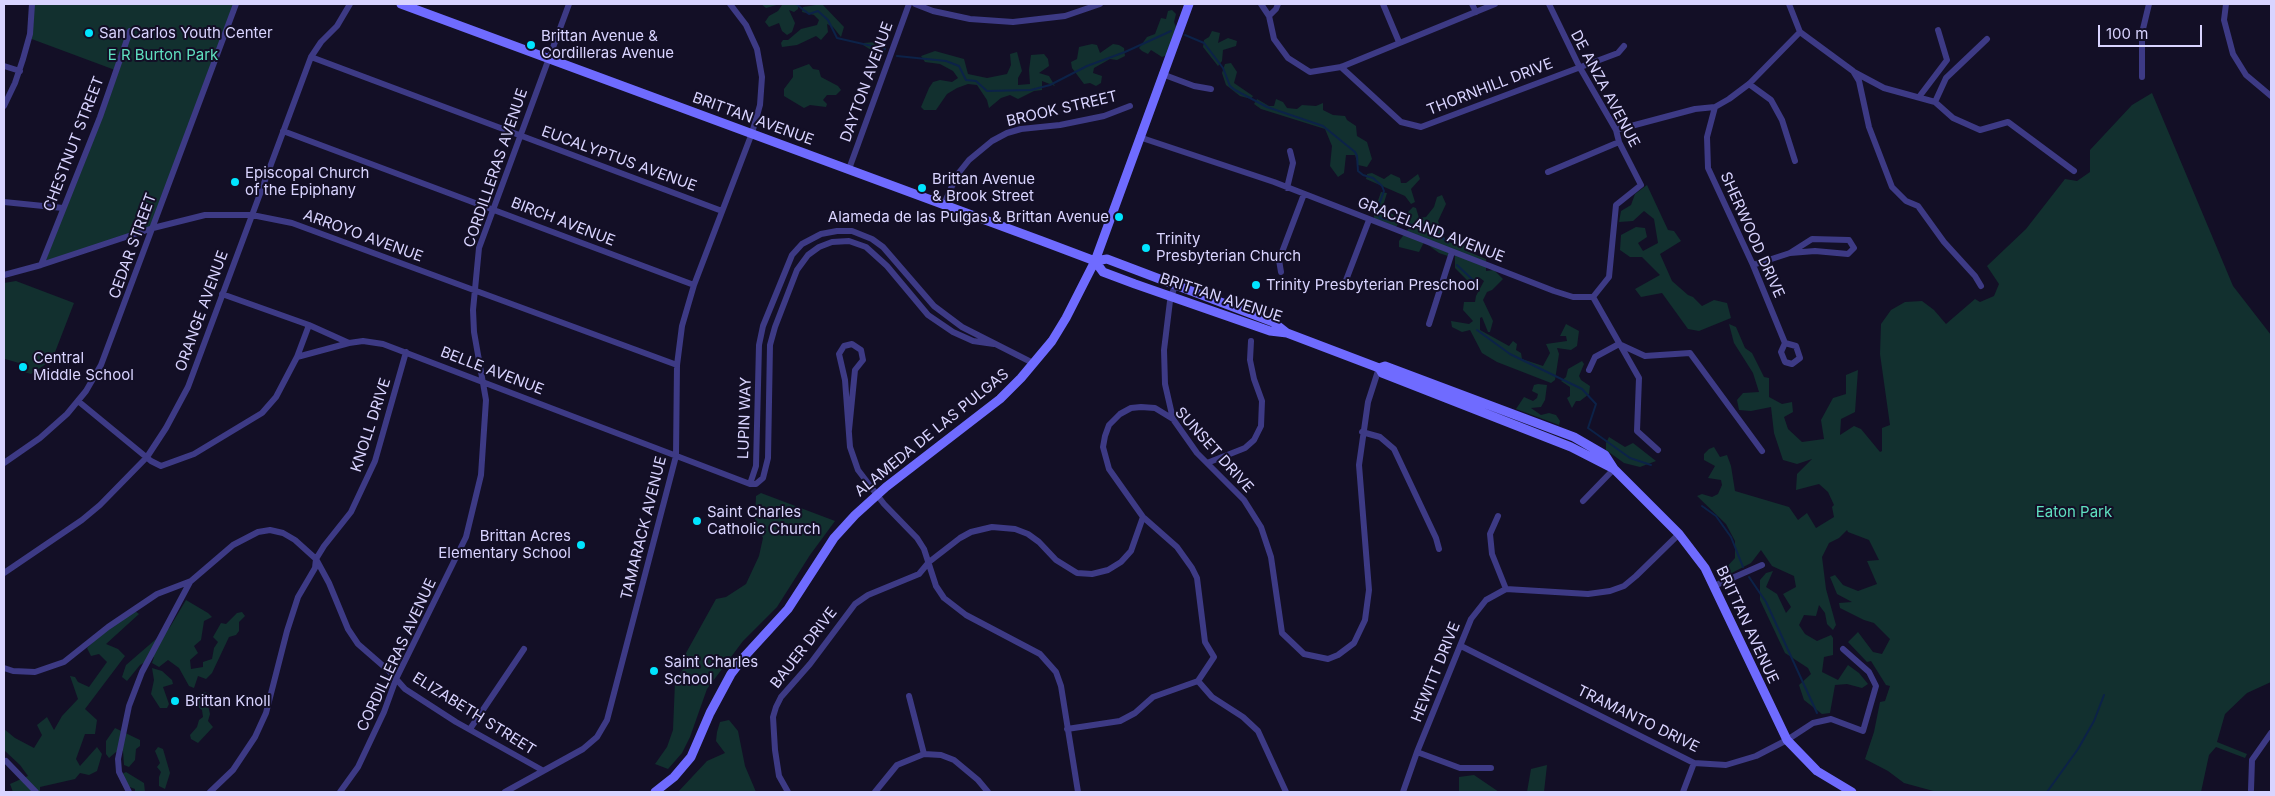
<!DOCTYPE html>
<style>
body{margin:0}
#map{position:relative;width:2275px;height:796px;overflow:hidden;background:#130f26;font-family:Inter,sans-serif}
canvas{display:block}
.frame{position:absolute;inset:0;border:5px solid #d9d4ff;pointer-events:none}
.scale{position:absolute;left:2098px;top:25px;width:104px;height:22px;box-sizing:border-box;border:2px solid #d9d4ff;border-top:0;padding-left:6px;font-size:15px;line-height:18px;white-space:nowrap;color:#d9d4ff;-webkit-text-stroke:4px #130f26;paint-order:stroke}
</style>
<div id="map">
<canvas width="2275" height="796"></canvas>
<div class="frame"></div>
<div class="scale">100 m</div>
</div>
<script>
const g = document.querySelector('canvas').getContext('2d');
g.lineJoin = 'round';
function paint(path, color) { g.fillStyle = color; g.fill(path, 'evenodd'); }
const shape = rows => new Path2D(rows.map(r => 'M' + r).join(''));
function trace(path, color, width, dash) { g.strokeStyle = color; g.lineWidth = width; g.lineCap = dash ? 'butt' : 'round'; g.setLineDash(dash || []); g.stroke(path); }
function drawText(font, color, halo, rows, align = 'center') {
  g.font = font + ' Inter,sans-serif'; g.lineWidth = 4; g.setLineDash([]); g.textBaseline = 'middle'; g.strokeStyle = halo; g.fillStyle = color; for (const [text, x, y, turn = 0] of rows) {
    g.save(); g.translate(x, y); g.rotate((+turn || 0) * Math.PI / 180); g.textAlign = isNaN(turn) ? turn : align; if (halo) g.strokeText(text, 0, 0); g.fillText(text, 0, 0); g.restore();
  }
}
paint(shape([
 [32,4,236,4,153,228,41,265,115,70,29,38],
 [761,4,798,4,798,9,794,12,789,10,795,23,792,32,787,35,782,31,779,23,769,27,765,22,769,16,778,11,782,5,780,4,766,8],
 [822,4,844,27,841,37,833,27,827,24,828,32,821,40,816,36,797,45,782,47,781,43,783,40,788,40,801,29,817,25,819,20,814,15,802,12,803,7],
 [1172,10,1176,14,1174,22,1176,27,1167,55,1162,57,1151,50,1148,54,1142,51,1139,48,1147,37,1155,34,1161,18,1166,19,1168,11],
 [1212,31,1220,33,1218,43,1228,38,1237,41,1236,46,1223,50,1222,61,1218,66,1203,47,1204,40,1209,37],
 [877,42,887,44,884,54,881,56,863,45,863,43],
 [1092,44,1097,45,1100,53,1113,44,1119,45,1124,48,1125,56,1117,60,1110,59,1094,68,1093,73,1102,76,1101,83,1096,86,1090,83,1084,84,1072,68,1071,62,1077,59,1079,47],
 [935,51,964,59,968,74,987,78,1007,74,1011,65,1010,54,1017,52,1022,71,1018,78,1018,85,1030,84,1029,70,1031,55,1044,54,1048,59,1049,66,1039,73,1049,76,1055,86,1042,81,1042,90,1034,91,1018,99,1010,95,1001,98,989,108,987,100,977,85,968,84,957,88,947,94,936,110,924,110,921,107,929,88,933,82,940,80,952,82,958,78,953,71,940,64,925,62,921,56],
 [1231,63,1237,72,1234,83,1253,96,1251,99,1240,96,1226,85,1222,73,1225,64],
 [809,64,813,69,819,70,821,77,838,86,841,90,836,95,827,95,823,100,827,104,826,107,810,105,804,108,784,96,784,89,793,77,793,70],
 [2152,93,2233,286,2271,335,2271,682,2247,693,2225,714,2217,742,2247,754,2245,758,2216,747,2209,755,2201,792,1937,792,1904,783,1888,771,1865,759,1874,732,1880,702,1885,701,1890,686,1886,685,1871,661,1867,662,1848,642,1858,632,1873,652,1882,654,1890,639,1874,623,1864,620,1840,608,1839,603,1852,602,1837,594,1830,577,1835,575,1843,585,1858,591,1877,584,1867,561,1879,560,1869,540,1848,532,1847,530,1839,538,1829,543,1822,557,1826,589,1836,625,1833,630,1827,624,1825,613,1819,605,1816,616,1804,615,1799,625,1805,634,1817,641,1831,635,1833,638,1833,655,1824,657,1822,672,1838,680,1848,665,1859,673,1868,684,1862,688,1847,684,1835,685,1830,713,1822,714,1804,700,1799,685,1811,674,1808,668,1785,653,1760,600,1760,580,1766,573,1773,571,1766,587,1777,594,1786,613,1791,607,1783,594,1796,587,1794,576,1772,566,1761,550,1751,563,1726,576,1723,571,1735,558,1735,541,1726,524,1697,496,1702,494,1712,497,1718,494,1722,485,1721,480,1708,478,1715,466,1704,460,1704,454,1709,449,1714,447,1720,457,1727,455,1731,466,1735,491,1789,507,1798,520,1807,513,1816,528,1834,517,1832,507,1834,505,1828,492,1819,484,1796,490,1797,474,1812,459,1797,464,1783,460,1774,433,1771,407,1751,411,1739,410,1737,400,1743,393,1759,392,1753,373,1734,343,1729,324,1736,327,1745,348,1752,353,1764,377,1769,378,1769,397,1782,404,1792,402,1793,412,1784,417,1788,429,1802,442,1824,439,1821,420,1833,398,1846,394,1846,375,1858,370,1855,412,1841,419,1840,435,1854,426,1861,429,1880,452,1882,451,1882,428,1890,425,1880,354,1881,324,1891,310,1905,302,1922,301,1934,310,1946,324,1975,299,1980,302,1994,296,1999,284,1987,266,2026,229,2065,179,2077,181,2090,172,2090,150,2132,105],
 [1257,99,1269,106,1274,106,1276,99,1283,102,1287,108,1297,109,1302,105,1316,106,1323,103,1323,110,1333,115,1345,116,1347,120,1356,126,1357,136,1367,142,1372,159,1367,167,1358,165,1355,155,1346,155,1344,173,1338,177,1330,166,1332,146,1325,129,1261,109,1254,104],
 [1372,173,1384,179,1391,174,1400,178,1401,183,1406,183,1418,174,1420,179,1411,189,1415,202,1411,204,1405,196,1366,179,1367,174],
 [1647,185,1668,230,1674,231,1681,241,1660,254,1672,281,1688,295,1693,297,1702,306,1714,300,1727,303,1731,318,1699,331,1688,329,1662,293,1641,297,1635,289,1660,275,1642,257,1630,257,1620,250,1621,235,1636,227,1645,228,1647,237,1638,243,1643,251,1658,243,1654,219,1644,211,1633,221,1619,222,1621,211,1631,205,1635,194],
 [1381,192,1387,193,1382,209,1398,217,1400,221,1396,227,1374,219,1374,212],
 [1442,195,1446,204,1438,221,1445,239,1451,243,1463,241,1465,246,1464,250,1486,259,1486,271,1494,270,1503,279,1492,290,1487,292,1483,300,1493,321,1490,332,1488,332,1482,317,1480,318,1480,330,1509,346,1513,341,1517,344,1516,350,1521,353,1522,359,1543,366,1550,353,1546,344,1567,341,1566,336,1560,336,1566,324,1579,331,1577,346,1571,350,1557,348,1559,354,1555,380,1551,383,1497,362,1482,353,1470,330,1462,332,1452,327,1451,321,1469,324,1473,321,1463,310,1464,302,1475,302,1476,296,1484,281,1480,278,1467,280,1455,268,1455,255,1448,256,1439,253,1424,242,1419,252,1399,247,1399,241,1409,228,1406,218,1408,212,1413,207,1416,208,1419,218,1426,217,1434,207,1437,197],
 [16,281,74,303,52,360,31,374,24,372,19,363,5,359,4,356,4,283],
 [1582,361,1584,364,1579,376,1581,380,1590,386,1589,394,1580,401,1576,401,1572,408,1567,398,1570,396,1570,387,1561,381,1566,377,1568,369],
 [1538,384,1547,385,1545,400,1541,407,1531,408,1541,415,1549,413,1556,415,1560,421,1559,425,1516,409,1524,397,1533,401,1537,398,1538,394,1532,391,1534,385],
 [1609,437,1625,447,1633,443,1656,461,1640,467,1624,463,1606,450,1606,443],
 [761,493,835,521,810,555,777,607,743,641,707,689,690,737,682,753,668,769,655,764,667,747,673,730,675,682,685,666,681,662,716,599,726,597,746,584,759,556,763,538,755,519,756,496],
 [186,600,208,613,212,617,204,621,201,640,194,646,198,653,190,660,191,669,203,667,203,662,212,659,214,648,218,642,213,637,221,623,226,624,237,613,242,612,245,616,239,622,239,631,236,635,229,637,212,673,206,679,198,676,194,688,189,686,179,668,168,660,159,667,152,663,154,657,140,665,127,681,122,677,126,665,170,627],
 [135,611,139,614,106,644,118,649,125,656,85,709,97,720,95,734,85,734,76,759,80,766,97,747,102,754,97,771,89,775,80,773,75,779,40,787,40,792,13,792,10,784,28,776,20,765,5,751,4,752,4,729,15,738,34,748,42,735,37,725,47,717,54,730,62,716,78,699,70,676,75,677,78,682,89,687,107,662,99,654,91,656,87,648,99,636],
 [152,668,162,671,172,680,173,684,163,687,169,704,167,708,160,708,151,694,154,680],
 [204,692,210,694,212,700,207,701,210,714,208,721,213,727,198,743,191,739,190,735,197,727,199,720,203,717,202,710,197,706,200,693],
 [729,720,738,731,745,766,756,792,678,792,707,761,725,753,716,741,717,732,720,722],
 [115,728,140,740,140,746,136,749,135,760,129,767,124,765,123,751,116,752,109,758,106,754,106,741],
 [158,747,163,749,170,773,165,789,159,786,159,777,161,772,157,767,160,763,155,751],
 [1547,765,1544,792,1527,792,1531,769],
 [126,772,144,783,145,792,135,792,135,789,127,786,122,774],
 [1474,775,1499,792,1459,791,1459,777]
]), '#12302f');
trace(shape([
 [796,4,809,14,818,11,828,20,837,38,885,49],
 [1185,35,1204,43,1223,68,1230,86,1235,90,1267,107,1323,126,1355,152,1357,156,1358,171,1363,175,1373,178,1382,186,1384,191,1376,213,1380,218,1433,229,1448,243],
 [897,56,946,61,959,66,966,80,976,81,987,91,1031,90,1050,85,1087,66,1125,52,1171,31],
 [1457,265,1475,282],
 [1477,330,1510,354,1582,389,1596,404,1588,428,1630,458,1651,465],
 [1702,506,1716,516,1731,537,1743,567],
 [1749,577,1766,602,1817,713],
 [2047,792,2078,749,2094,721,2104,695]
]), '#0c2248', 2);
trace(shape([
 [915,4,933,11,970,19,1013,22,1065,16,1100,4],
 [1261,4,1269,16,1274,39,1288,58,1310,72,1341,67,1495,4],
 [1383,4,1399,42],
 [1472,4,1476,12],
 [1549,4,1579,66,1616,130,1619,142,1641,185,1616,205,1609,277,1593,297],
 [1789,4,1800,32,1853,71,1859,81,1869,127,1892,187,1906,201,1918,206,1944,242,1975,276,1981,286],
 [2226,4,2224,20,2233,54,2246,75,2271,96],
 [1269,16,1276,9,1278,4],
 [311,57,722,211],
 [4,66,20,71],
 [1341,67,1401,122,1421,127,1618,53,1624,46],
 [1854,72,1884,88,1935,102,1953,118,1980,130,2008,122,2074,171],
 [1162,74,1194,86,1211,89],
 [2142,77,2142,33,2149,4],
 [1749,84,1771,100,1782,120,1795,161],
 [1919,97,1947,60,1938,30],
 [1935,102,1946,78,1987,39],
 [4,106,15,83,23,59,30,34,32,4],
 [1715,107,1707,137,1708,168,1753,265,1785,343,1781,352,1785,362,1792,364,1800,358,1796,346,1785,343],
 [1616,130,1695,109,1715,107,1729,99,1749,84,1800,32],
 [283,131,694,285],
 [1139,137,1274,182,1554,291,1573,297,1593,297],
 [849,169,909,4],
 [1548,172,1619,142],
 [1287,188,1293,163,1290,151],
 [4,202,63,208],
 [944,204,957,175,969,160,992,141,1007,133,1021,129,1060,125,1104,116,1130,106],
 [41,265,100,117,130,31],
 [1753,265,1790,253,1812,239,1849,240,1854,248,1848,254,1815,251,1790,253],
 [1281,272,1279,260,1304,194],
 [4,275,41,265,153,228,205,215,252,215,292,223,677,365],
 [1343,288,1369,220],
 [222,294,309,325,349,343,363,341,383,344,750,484,756,484,763,478,768,458,770,345,775,327,797,270,808,255,819,247,832,242,849,241,866,247,887,266,928,315,953,332,973,341,994,344],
 [1593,297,1639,378,1637,431,1658,450],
 [1429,324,1452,252],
 [1619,344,1645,356,1690,353,1762,451],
 [297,357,349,343],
 [1589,370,1595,357,1619,344],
 [78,401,151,461,161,466,194,454,262,413,276,397,297,357,309,325],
 [1173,419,1165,384,1164,350,1170,301,1175,285],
 [849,430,855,370,863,360,861,350,852,344,844,346,839,354,845,380,850,447,858,470,884,504,917,538,924,549,936,586,944,598,966,615,1040,654,1056,672,1061,686,1078,792],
 [1362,432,1380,437,1394,449,1436,538,1439,549],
 [4,463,40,438,67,414,86,391,101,365,236,4],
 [1207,463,1245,448,1254,440,1261,426,1262,401,1254,379,1250,360,1251,341],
 [750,484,756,466,759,345,763,326,792,255,802,244,821,234,837,231,852,231,872,239,883,247,934,306,962,327,1033,363],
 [1583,501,1614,469],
 [1498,516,1490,534,1492,554,1506,589],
 [4,573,82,520,100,505,147,457,166,428,188,387,311,57,321,42,337,26,350,4],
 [1714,586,1762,565],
 [1461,646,1694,763,1726,765,1756,756,1787,740,1813,723,1831,719,1863,731,1876,686,1869,672,1843,649],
 [4,668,13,671,35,672,64,662,108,627,157,594,191,581,233,545,258,532,270,530,283,533,295,540,316,559,329,583,348,629,358,644,389,671,405,689,456,722,542,770],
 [1198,681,1212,697,1243,717,1258,731,1286,792],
 [909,696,924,754],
 [470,729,524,649],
 [1067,729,1120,721,1135,713,1153,697,1198,681,1214,657,1205,642,1197,578,1192,568,1177,547,1143,517,1109,469,1103,447,1105,436,1109,425,1120,414,1131,408,1141,407,1155,408,1173,419,1197,453,1244,500,1261,527,1271,557,1282,633,1304,654,1328,659,1338,655,1354,643,1365,620,1369,590,1359,465,1368,402,1379,368],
 [1417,752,1460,768,1491,768],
 [6,761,36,792],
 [2251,790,2252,760,2271,733],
 [129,792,119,772,118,759,129,706,142,672,190,582],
 [210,792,233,770,255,737,266,713,287,631,298,597,315,568,316,559,324,546,351,512,375,461,406,352],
 [340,792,358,767,384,712,396,679,466,537,481,475,486,400,474,332,473,310,479,248,569,4],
 [505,792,583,749,597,737,607,720,676,456,677,365,682,326,694,285,752,133,760,105,762,77,757,49,746,25,730,4],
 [788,792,779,776,775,750,773,717,776,707,781,697,810,664,855,604,868,595,919,574,929,562,960,538,971,532,992,527,1015,529,1028,534,1039,542,1056,560,1077,573,1092,574,1108,570,1121,562,1131,551,1143,517],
 [875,792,897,765,924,754,941,755,954,760,978,780,988,792],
 [1403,792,1417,752,1471,619,1486,600,1506,589,1588,594,1610,591,1624,586,1636,576,1679,534],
 [1683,792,1694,763]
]), '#3d3a85', 6);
trace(shape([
 [401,4,1042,241,1095,261,1103,272,1135,284,1270,331,1287,333,1379,368,1382,373,1571,447,1614,469],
 [1095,261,1107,259,1273,322,1287,333],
 [1379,368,1385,366,1574,437,1605,455,1614,469,1679,534,1705,568,1787,740,1817,771,1852,792],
 [655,792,674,777,691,757,710,713,731,674,744,657,788,609,834,538,855,515,886,487,1000,399,1021,378,1052,341,1066,318,1095,261,1189,4]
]), '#6f6bff', 9);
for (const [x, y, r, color] of [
 [89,33,5,"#00e5ff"],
 [531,45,5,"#00e5ff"],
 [235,182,5,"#00e5ff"],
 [922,188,5,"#00e5ff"],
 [1119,217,5,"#00e5ff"],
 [1146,248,5,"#00e5ff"],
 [1256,285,5,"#00e5ff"],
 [23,367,5,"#00e5ff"],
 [697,521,5,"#00e5ff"],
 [581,545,5,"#00e5ff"],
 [654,671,5,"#00e5ff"],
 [175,701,5,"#00e5ff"]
]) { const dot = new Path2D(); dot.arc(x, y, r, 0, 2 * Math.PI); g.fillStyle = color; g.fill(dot); trace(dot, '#130f26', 2); }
drawText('15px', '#d9d4ff', '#130f26', [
 ["San Carlos Youth Center",99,33],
 ["Brittan Avenue &",541,36],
 ["Cordilleras Avenue",541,53],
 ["Episcopal Church",245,173],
 ["of the Epiphany",245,190],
 ["Brittan Avenue",932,179],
 ["& Brook Street",932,196],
 ["Alameda de las Pulgas & Brittan Avenue",1109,217,"right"],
 ["Trinity",1156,239],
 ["Presbyterian Church",1156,256],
 ["Trinity Presbyterian Preschool",1266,285],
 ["Central",33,358],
 ["Middle School",33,375],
 ["Saint Charles",707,512],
 ["Catholic Church",707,529],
 ["Brittan Acres",571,536,"right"],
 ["Elementary School",571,553,"right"],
 ["Saint Charles",664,662],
 ["School",664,679],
 ["Brittan Knoll",185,701]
], 'left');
drawText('15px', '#5fe0c0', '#130f26', [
 ["E R Burton Park",163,55],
 ["Eaton Park",2074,512]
]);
drawText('15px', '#d9d4ff', '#130f26', [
 ["DAYTON AVENUE",867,82,-70],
 ["THORNHILL DRIVE",1490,87,-21],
 ["DE ANZA AVENUE",1605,89,62],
 ["BROOK STREET",1062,109,-13],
 ["BRITTAN AVENUE",753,119,20],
 ["CHESTNUT STREET",74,144,-69],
 ["EUCALYPTUS AVENUE",619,159,20],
 ["CORDILLERAS AVENUE",496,168,-71],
 ["BIRCH AVENUE",563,222,21],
 ["GRACELAND AVENUE",1431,230,21],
 ["SHERWOOD DRIVE",1752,235,66],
 ["ARROYO AVENUE",363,236,20],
 ["CEDAR STREET",133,246,-70],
 ["BRITTAN AVENUE",1221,298,18],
 ["ORANGE AVENUE",202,311,-70],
 ["BELLE AVENUE",492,371,21],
 ["LUPIN WAY",745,418,-88],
 ["KNOLL DRIVE",371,425,-72],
 ["ALAMEDA DE LAS PULGAS",932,433,-39],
 ["SUNSET DRIVE",1214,450,48],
 ["TAMARACK AVENUE",644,528,-76],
 ["BRITTAN AVENUE",1747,625,65],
 ["BAUER DRIVE",804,648,-52],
 ["CORDILLERAS AVENUE",397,655,-65],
 ["HEWITT DRIVE",1436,672,-68],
 ["ELIZABETH STREET",474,714,32],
 ["TRAMANTO DRIVE",1638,719,26]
]);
</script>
